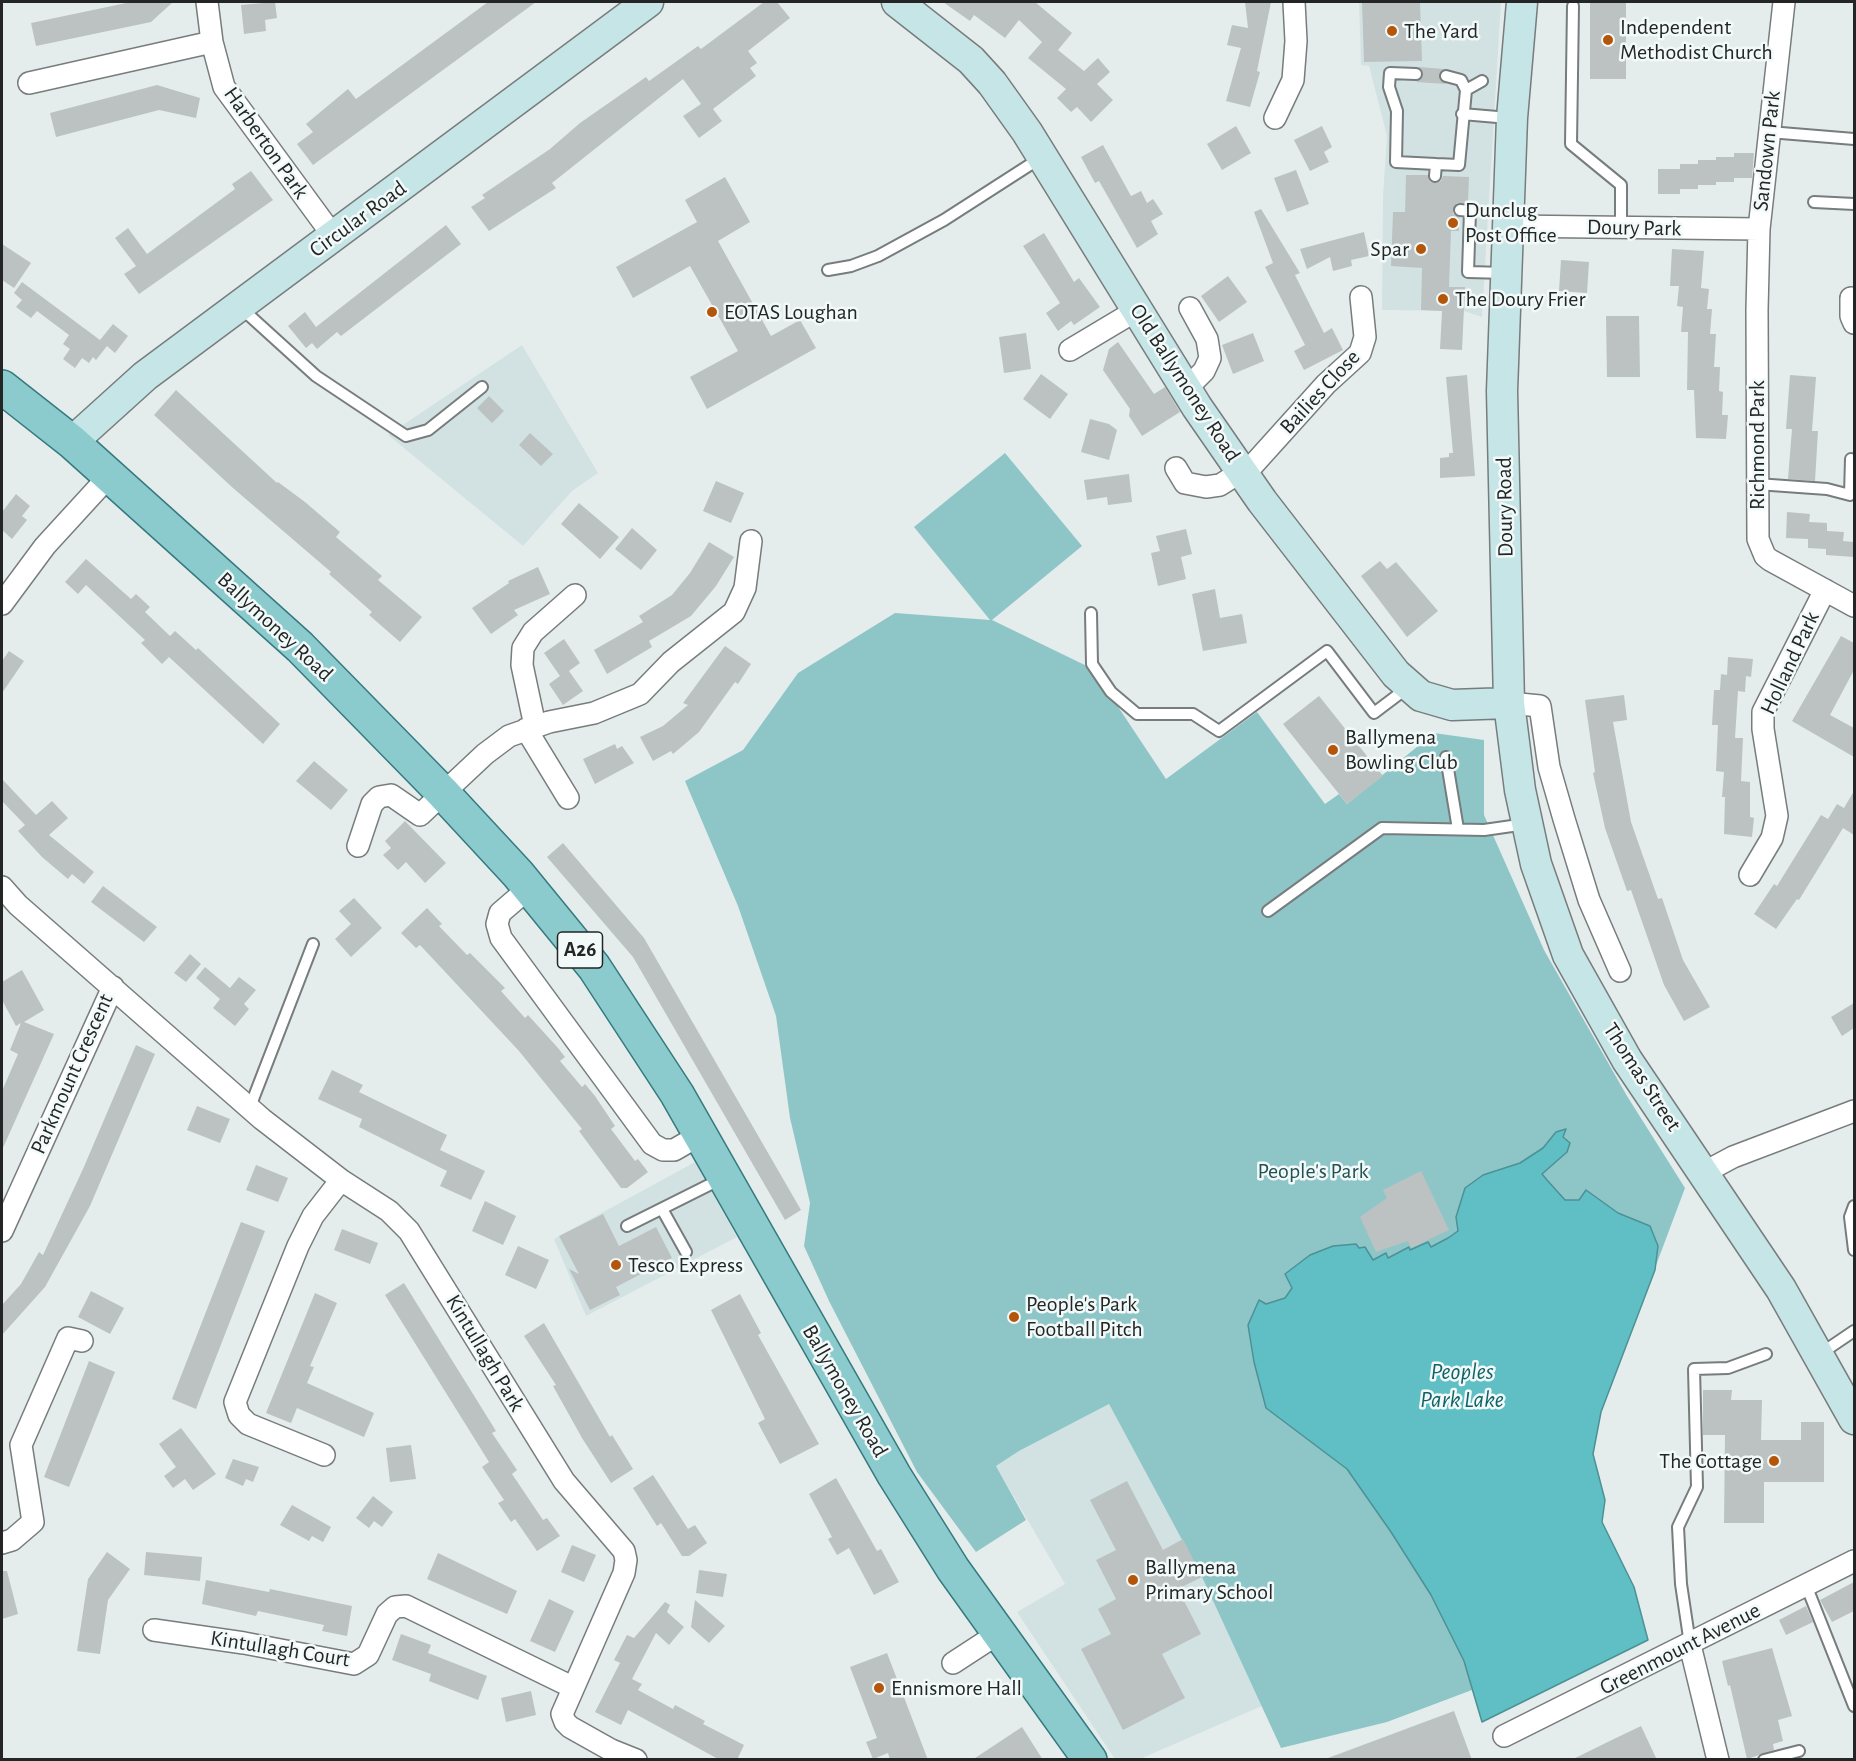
<!DOCTYPE html>
<style>
body{margin:0}
#map{position:relative;width:1856px;height:1761px;overflow:hidden;background:#e5ecec;font-family:"Alegreya Sans",sans-serif}
canvas{display:block}
.frame{position:absolute;inset:0;border:3px solid #242626;pointer-events:none}
</style>
<div id="map">
<canvas width="1856" height="1761"></canvas>
<div class="frame"></div>
</div>
<script>
const g = document.querySelector('canvas').getContext('2d');
g.lineJoin = 'round';
function paint(path, color) { g.fillStyle = color; g.fill(path, 'evenodd'); }
const shape = rows => new Path2D(rows.map(r => 'M' + r).join(''));
function trace(path, color, width, dash) { g.strokeStyle = color; g.lineWidth = width; g.lineCap = dash ? 'butt' : 'round'; g.setLineDash(dash || []); g.stroke(path); }
function drawText(font, color, halo, rows, align = 'center') {
  g.font = font + ' "Alegreya Sans",sans-serif'; g.lineWidth = 5; g.setLineDash([]); g.textBaseline = 'middle'; g.strokeStyle = halo; g.fillStyle = color; for (const [text, x, y, turn = 0] of rows) {
    g.save(); g.translate(x, y); g.rotate((+turn || 0) * Math.PI / 180); g.textAlign = isNaN(turn) ? turn : align; if (halo) g.strokeText(text, 0, 0); g.fillText(text, 0, 0); g.restore();
  }
}
paint(shape([
 [1359,2,1501,2,1482,317,1464,311,1382,310,1383,196,1387,136,1369,66,1361,65],
 [522,345,598,473,572,491,523,546,388,435],
 [695,1162,737,1237,586,1316,554,1239],
 [1109,1404,1202,1577,1262,1706,1140,1759,1115,1759,1017,1612,1065,1584,996,1466,1019,1451]
]), '#d2e2e3');
paint(shape([
 [1005,453,1082,546,992,620,1093,669,1166,779,1257,712,1325,804,1339,794,1347,804,1434,733,1484,740,1484,815,1544,950,1627,1096,1685,1188,1601,1412,1593,1454,1605,1500,1602,1522,1634,1587,1648,1640,1482,1722,1472,1690,1387,1722,1281,1748,1202,1577,1109,1404,1019,1451,996,1466,1026,1520,976,1552,917,1472,829,1301,804,1246,810,1203,790,1118,776,1016,738,906,685,781,743,750,798,673,895,613,990,620,914,527]
]), '#8ec6c8');
const water = shape([
 [1566,1129,1563,1137,1570,1143,1567,1152,1542,1174,1547,1180,1565,1200,1579,1200,1586,1190,1618,1213,1650,1226,1658,1246,1655,1270,1601,1412,1593,1454,1605,1500,1602,1522,1634,1587,1648,1640,1482,1722,1464,1661,1431,1595,1391,1532,1347,1469,1266,1408,1254,1362,1248,1325,1259,1300,1266,1304,1285,1298,1292,1288,1285,1274,1310,1255,1333,1246,1356,1244,1359,1248,1365,1247,1373,1260,1386,1253,1388,1258,1409,1247,1410,1250,1428,1242,1431,1247,1448,1238,1458,1231,1456,1217,1465,1188,1483,1175,1520,1163,1543,1148,1556,1132,1566,1129]
]);
paint(water, '#5fbfc4');
trace(water, '#4d9195', 1.5);
paint(shape([
 [131,2,173,2,151,22,36,46,31,23],
 [275,2,277,18,265,20,266,31,244,34,241,5],
 [488,2,536,2,313,165,297,144,313,132,306,124,348,89,356,99],
 [764,2,777,2,790,18,748,51,757,63,750,68,756,76,713,109,722,121,699,138,683,116,701,104,683,79,552,183,556,188,489,231,471,207,485,198,482,195,550,149,580,123,646,77,649,81,698,46,701,49],
 [943,2,1035,2,1072,33,1058,50,1084,71,1098,58,1110,72,1097,84,1113,100,1091,122,1077,107,1071,112,1057,98,1066,89,1028,58,1042,42,1019,20,1005,38,974,15,970,21],
 [1245,2,1271,2,1257,71,1260,72,1250,107,1226,101,1241,48,1227,45,1232,25,1248,28],
 [1362,2,1420,2,1422,61,1364,62],
 [1590,2,1626,2,1626,79,1590,79],
 [1419,67,1444,69,1439,77,1446,84,1416,82,1423,75],
 [157,85,200,98,196,118,159,110,56,137,50,113],
 [1236,126,1251,153,1222,170,1207,144],
 [1322,126,1332,147,1324,152,1329,162,1310,171,1294,140],
 [1103,145,1131,196,1141,191,1147,203,1153,199,1163,214,1151,221,1158,234,1137,248,1099,181,1095,183,1081,157],
 [1734,153,1754,153,1752,178,1734,178,1734,182,1716,182,1716,185,1698,185,1698,189,1680,189,1680,194,1658,194,1658,169,1680,169,1680,164,1698,164,1698,160,1716,160,1716,157,1734,157],
 [1296,170,1309,204,1287,212,1274,178],
 [251,171,273,200,139,294,124,274,136,266,115,238,128,228,147,254,235,189,232,184],
 [1406,175,1428,175,1430,182,1435,183,1441,181,1443,176,1469,177,1468,203,1457,203,1453,209,1453,214,1459,217,1459,231,1451,231,1449,287,1465,287,1462,350,1440,349,1442,311,1421,310,1422,268,1391,266,1393,212,1405,212],
 [725,177,750,222,718,241,771,336,800,320,816,348,707,409,690,377,738,351,690,266,633,298,616,267,697,222,685,200],
 [1261,209,1300,273,1295,275,1324,333,1332,328,1343,350,1304,370,1294,351,1305,345,1265,267,1273,263,1254,212],
 [446,225,461,244,341,336,337,332,317,349,312,343,306,348,288,326,305,312,316,327],
 [1364,232,1369,256,1351,260,1352,266,1333,271,1330,257,1307,269,1300,249],
 [1044,233,1074,282,1079,278,1100,307,1074,325,1071,321,1058,331,1046,313,1060,303,1023,246],
 [2,244,31,263,14,288,2,280],
 [1672,249,1704,251,1701,288,1709,289,1707,309,1712,309,1710,334,1716,334,1714,367,1720,367,1719,391,1723,392,1722,415,1728,415,1726,439,1696,438,1694,390,1687,390,1688,332,1681,332,1683,307,1677,306,1679,286,1670,286],
 [1561,260,1589,262,1587,293,1559,291],
 [1228,276,1247,302,1219,322,1201,296],
 [22,282,100,340,113,324,128,336,115,353,107,346,96,360,93,357,89,363,82,358,75,368,63,359,70,349,63,344,69,335,37,311,31,318,16,307,22,300,14,293],
 [1606,316,1639,316,1640,377,1607,377],
 [1026,333,1031,369,1004,373,999,337],
 [1253,333,1264,361,1233,374,1222,345],
 [1118,342,1154,394,1165,387,1180,412,1142,436,1129,416,1130,409,1103,370,1109,349],
 [1041,374,1068,394,1050,419,1023,399],
 [1467,375,1475,476,1440,478,1440,458,1449,457,1449,453,1453,453,1446,377],
 [1790,375,1816,377,1812,431,1818,431,1815,481,1788,479,1792,429,1786,429],
 [176,390,277,483,278,482,305,502,340,532,336,537,382,576,378,580,422,617,400,642,369,615,372,612,329,574,331,572,233,488,154,415],
 [489,396,504,411,492,423,477,408],
 [1090,419,1109,424,1117,430,1109,460,1081,452],
 [530,433,553,454,541,466,519,445],
 [1129,474,1132,502,1108,505,1107,497,1087,500,1084,480],
 [716,481,744,493,731,523,703,511],
 [16,494,30,506,22,516,27,520,12,539,2,530,2,512],
 [579,503,619,537,600,559,561,524],
 [1787,512,1810,514,1809,522,1827,523,1827,531,1844,532,1843,541,1854,542,1854,557,1826,555,1826,549,1808,548,1808,539,1786,538],
 [632,528,657,550,641,570,615,549],
 [1186,529,1192,554,1181,557,1186,579,1158,586,1151,553,1160,551,1156,536],
 [709,542,734,557,716,586,691,616,649,641,652,647,607,674,594,650,643,622,639,616,672,595,690,573],
 [86,559,131,599,136,594,150,607,145,612,170,636,175,631,196,650,198,648,280,724,263,744,169,657,162,664,141,643,145,640,86,585,78,594,65,582],
 [1380,561,1387,569,1396,562,1438,611,1407,637,1361,576],
 [538,567,550,594,514,610,518,615,491,634,472,608,509,583,508,581],
 [1215,589,1220,618,1242,614,1247,643,1203,651,1192,594],
 [1841,636,1854,643,1854,670,1830,715,1854,728,1854,757,1792,721],
 [564,639,580,663,569,671,583,691,563,705,549,684,560,676,544,653],
 [725,646,751,664,738,684,735,682,699,732,673,754,671,751,653,761,640,737,663,726,688,705,683,703],
 [9,651,24,661,2,693,2,661],
 [1728,657,1753,659,1751,677,1746,676,1745,692,1738,691,1735,738,1743,738,1741,781,1750,782,1750,817,1754,818,1752,837,1724,834,1725,797,1722,797,1724,772,1716,771,1718,725,1712,725,1714,690,1720,690,1721,674,1727,675],
 [1624,695,1627,720,1613,722,1631,822,1658,899,1662,898,1683,960,1710,1007,1684,1021,1664,985,1631,890,1627,891,1605,828,1593,773,1595,772,1585,700],
 [1319,696,1383,776,1347,804,1283,724],
 [615,744,617,749,622,746,634,763,595,784,583,759],
 [314,761,348,790,331,810,296,781],
 [2,779,36,815,52,801,68,818,49,835,94,872,84,884,72,874,68,879,42,857,18,831,25,825,2,801],
 [1854,791,1854,835,1843,828,1799,900,1797,899,1776,929,1754,914,1774,884,1777,886,1821,815,1828,819,1837,804,1844,808],
 [405,821,446,863,425,883,406,862,398,870,383,855,391,848,385,841],
 [563,843,644,938,801,1210,785,1220,633,957,547,857],
 [103,886,157,927,144,942,91,902],
 [354,898,382,928,351,957,335,939,351,924,339,911],
 [427,908,442,924,439,926,467,955,470,953,505,988,501,991,525,1018,528,1015,558,1048,565,1057,560,1061,582,1087,585,1084,595,1096,615,1126,611,1129,635,1161,638,1159,648,1172,627,1188,621,1188,579,1131,582,1129,519,1051,420,945,416,948,401,933],
 [190,954,201,964,186,982,174,973],
 [205,967,230,988,239,977,256,990,244,1004,249,1009,235,1026,213,1008,220,999,196,978],
 [22,970,44,1010,24,1022,54,1034,2,1150,2,1091,18,1054,10,1050,21,1023,16,1026,2,1000,2,982],
 [1854,1003,1854,1028,1842,1036,1831,1017],
 [136,1045,155,1054,90,1206,45,1287,2,1335,2,1305,21,1284,39,1252,43,1255,83,1169],
 [332,1070,363,1085,359,1092,447,1135,440,1150,485,1171,471,1200,440,1186,447,1171,359,1127,362,1119,318,1099],
 [197,1106,230,1119,220,1143,187,1130],
 [256,1165,288,1178,278,1202,246,1190],
 [1421,1171,1449,1230,1411,1248,1408,1241,1376,1252,1360,1217,1387,1198,1383,1190],
 [485,1201,516,1216,503,1245,472,1231],
 [603,1214,619,1246,656,1227,672,1258,616,1287,620,1295,590,1310,569,1269,579,1274,559,1236],
 [241,1222,265,1231,196,1409,172,1399],
 [342,1229,378,1243,370,1264,334,1250],
 [518,1246,549,1260,536,1289,505,1275],
 [404,1283,496,1431,492,1433,517,1470,512,1474,543,1520,547,1518,560,1536,537,1551,515,1519,511,1522,498,1503,504,1500,482,1467,489,1462,385,1295],
 [91,1291,124,1308,110,1334,78,1317],
 [315,1293,337,1303,310,1366,314,1367,307,1383,374,1413,364,1437,297,1408,291,1423,266,1413],
 [740,1294,761,1333,758,1335,819,1444,780,1464,758,1423,765,1419,711,1310],
 [544,1323,610,1437,612,1435,633,1469,611,1483,582,1438,553,1386,556,1385,524,1336],
 [89,1361,115,1372,69,1487,44,1477],
 [1703,1390,1732,1390,1731,1400,1762,1400,1761,1440,1801,1440,1801,1422,1824,1422,1824,1482,1764,1482,1764,1523,1724,1523,1725,1435,1703,1435],
 [181,1428,216,1474,193,1490,185,1479,173,1488,164,1476,176,1467,159,1444],
 [411,1445,416,1479,390,1482,386,1448],
 [233,1459,259,1467,253,1482,246,1479,243,1486,225,1478],
 [653,1475,688,1529,695,1525,707,1543,689,1556,682,1556,661,1523,657,1526,633,1488],
 [836,1478,877,1551,881,1549,899,1582,874,1595,849,1548,837,1555,828,1539,832,1537,809,1494],
 [1127,1481,1163,1550,1183,1539,1202,1577,1178,1589,1201,1634,1162,1654,1185,1698,1123,1730,1081,1649,1111,1634,1098,1609,1116,1599,1096,1560,1116,1550,1090,1500],
 [373,1496,393,1512,382,1527,374,1521,369,1528,356,1518],
 [292,1505,331,1527,323,1542,312,1536,309,1541,280,1525],
 [572,1545,596,1555,584,1582,561,1572],
 [107,1552,130,1569,108,1600,100,1654,77,1651,88,1579],
 [146,1552,202,1557,200,1581,144,1575],
 [438,1553,517,1591,507,1614,427,1579],
 [699,1570,727,1574,723,1597,696,1593],
 [2,1571,7,1571,18,1614,2,1619],
 [206,1580,269,1592,270,1589,352,1606,347,1636,322,1631,324,1625,258,1611,256,1616,202,1604],
 [1854,1582,1854,1611,1832,1622,1820,1600],
 [549,1599,574,1611,555,1652,530,1641],
 [695,1600,725,1626,709,1643,691,1627],
 [665,1602,670,1605,667,1612,684,1627,669,1645,656,1633,632,1679,642,1684,638,1690,673,1709,675,1705,705,1721,703,1724,744,1745,737,1760,720,1760,628,1710,621,1725,595,1712,620,1663,614,1660,627,1635,634,1638],
 [1806,1606,1813,1622,1786,1635,1779,1620],
 [401,1634,431,1645,428,1653,487,1676,478,1700,429,1681,431,1674,392,1660],
 [1772,1648,1792,1716,1778,1720,1783,1741,1773,1744,1774,1750,1747,1759,1730,1685,1728,1686,1722,1661],
 [887,1653,928,1760,890,1760,888,1753,873,1759,866,1742,877,1738,850,1667],
 [531,1691,536,1715,506,1722,501,1698],
 [1454,1711,1472,1760,1328,1760,1328,1758],
 [1641,1726,1657,1760,1571,1760,1618,1737],
 [1022,1727,1043,1760,972,1760]
]), '#bcc2c2');
const lane = shape([
 [1573,6,1571,144,1621,185,1621,227],
 [1416,74,1390,73,1389,87,1397,111,1396,162,1436,164],
 [1446,76,1461,80,1466,90],
 [1462,114,1509,118],
 [1769,132,1854,139],
 [1435,176,1436,164,1459,165,1466,90,1482,81],
 [1814,202,1854,204],
 [1460,210,1470,211,1468,272,1506,273],
 [828,270,851,266,878,256,944,220,1042,157],
 [240,307,316,376,406,436,428,430,482,387],
 [1757,484,1827,489,1850,495,1851,459],
 [1091,613,1092,664,1111,692,1137,714,1193,714,1219,731,1327,651,1374,713,1407,688],
 [1446,757,1458,829],
 [1268,911,1382,828,1484,830,1526,824],
 [250,1107,313,944],
 [1854,1206,1850,1217,1854,1250],
 [662,1209,686,1252],
 [627,1226,721,1179],
 [1820,1354,1854,1331],
 [1806,1585,1854,1706],
 [1690,1644,1681,1584,1678,1527,1697,1487,1694,1369,1728,1368,1766,1354],
 [1764,1760,1799,1751]
]);
const street = shape([
 [207,2,212,42,224,87,334,237],
 [1784,2,1759,229,1757,310,1758,539,1765,556,1770,560,1854,606],
 [29,83,212,42],
 [1275,118,1293,80,1296,41,1294,2],
 [1508,226,1759,229],
 [1851,298,1851,316,1854,323],
 [1070,350,1137,310],
 [1186,389,1204,371,1210,358,1207,339,1190,308],
 [1176,468,1185,483,1206,487,1220,485,1242,471],
 [1244,475,1326,384,1360,353,1365,337,1361,297],
 [2,604,45,546,110,475],
 [1509,703,1540,706,1549,767,1564,819,1589,900,1620,971],
 [535,726,522,665,523,648,533,632,575,595],
 [526,729,568,798],
 [358,846,372,804,379,797,391,795,420,815,485,754,509,736,549,722,594,713,640,694,671,662,734,612,745,588,751,541],
 [1750,875,1772,838,1777,816,1763,729,1763,712,1825,590],
 [2,887,18,905,262,1119,341,1180,389,1211,409,1231,564,1481,624,1551,626,1560,624,1573,562,1714,565,1722,570,1727,611,1750,636,1760],
 [529,888,500,913,497,924,501,938,652,1144,663,1150,674,1150,700,1135],
 [1705,1172,1733,1157,1854,1111],
 [2,1231,113,987],
 [324,1455,248,1424,239,1415,235,1402,298,1246,313,1216,341,1180],
 [2,1543,12,1540,33,1522,21,1445,68,1338,82,1341],
 [154,1630,244,1643,354,1664,368,1655,387,1614,395,1607,406,1606,572,1687],
 [1690,1645,1718,1760],
 [953,1663,999,1633],
 [1504,1736,1854,1561]
]);
const secondary = shape([
 [897,2,971,60,992,83,1027,132,1197,407,1262,501,1396,674,1421,696,1452,705,1509,703],
 [1522,2,1512,118,1502,391,1509,703,1520,790,1536,864,1568,955,1627,1060,1781,1289,1854,1419],
 [72,442,145,376,648,2]
]);
const primary = shape([
 [2,387,72,442,300,647,442,792,518,874,594,967,677,1094,894,1475,953,1569,1090,1760]
]);
trace(lane, '#777c7d', 14);
trace(street, '#777c7d', 24);
trace(secondary, '#777c7d', 33);
trace(primary, '#357a7e', 36);
trace(lane, '#fff', 10);
trace(street, '#fff', 21);
trace(secondary, '#c5e5e6', 30);
trace(primary, '#8bcbce', 33);
for (const [x, y, r, color] of [
 [1392,31,6,"#b45509"],
 [1608,40,6,"#b45509"],
 [1453,223,6,"#b45509"],
 [1421,249,6,"#b45509"],
 [1443,299,6,"#b45509"],
 [712,312,6,"#b45509"],
 [1333,750,6,"#b45509"],
 [616,1265,6,"#b45509"],
 [1014,1317,6,"#b45509"],
 [1774,1461,6,"#b45509"],
 [1133,1580,6,"#b45509"],
 [879,1688,6,"#b45509"]
]) { const dot = new Path2D(); dot.arc(x, y, r, 0, 2 * Math.PI); g.fillStyle = color; g.fill(dot); trace(dot, '#f2f9f9', 2); }
for (const [x, y, w] of [
 [580,950,45]
]) { const box = new Path2D(); box.roundRect(x - w / 2, y - 18, w, 36, 4.5); g.fillStyle = '#f2f9f9'; g.fill(box); trace(box, '#242626', 1.5); }
drawText('bold 21px', '#242626', null, [
 ["A26",580,950]
]);
drawText('22px', '#242626', '#f2f9f9', [
 ["Independent",1620,27],
 ["Methodist Church",1620,52],
 ["The Yard",1404,31],
 ["Dunclug",1465,210],
 ["Post Office",1465,235],
 ["Spar",1409,249,"right"],
 ["The Doury Frier",1455,299],
 ["EOTAS Loughan",724,312],
 ["Ballymena",1345,737],
 ["Bowling Club",1345,762],
 ["Tesco Express",628,1265],
 ["People's Park",1026,1304],
 ["Football Pitch",1026,1329],
 ["The Cottage",1762,1461,"right"],
 ["Ballymena",1145,1567],
 ["Primary School",1145,1592],
 ["Ennismore Hall",891,1688]
], 'left');
drawText('22px', '#242626', '#f2f9f9', [
 ["Harberton Park",266,143,55],
 ["Sandown Park",1767,151,-84],
 ["Circular Road",358,219,-36],
 ["Doury Park",1634,228,1],
 ["Old Ballymoney Road",1185,383,57],
 ["Bailies Close",1320,392,-47],
 ["Richmond Park",1757,445,-90],
 ["Doury Road",1505,507,-91],
 ["Ballymoney Road",275,627,43],
 ["Holland Park",1790,663,-65],
 ["Parkmount Crescent",72,1074,-66],
 ["Thomas Street",1642,1077,57],
 ["Kintullagh Park",485,1353,59],
 ["Ballymoney Road",845,1391,60],
 ["Kintullagh Court",280,1649,9],
 ["Greenmount Avenue",1680,1649,-27]
]);
drawText('22px', '#255153', '#f2f9f9', [
 ["People's Park",1313,1171]
]);
drawText('italic 24px', '#126367', '#f2f9f9', [
 ["Peoples",1462,1372],
 ["Park Lake",1462,1400]
]);
</script>
